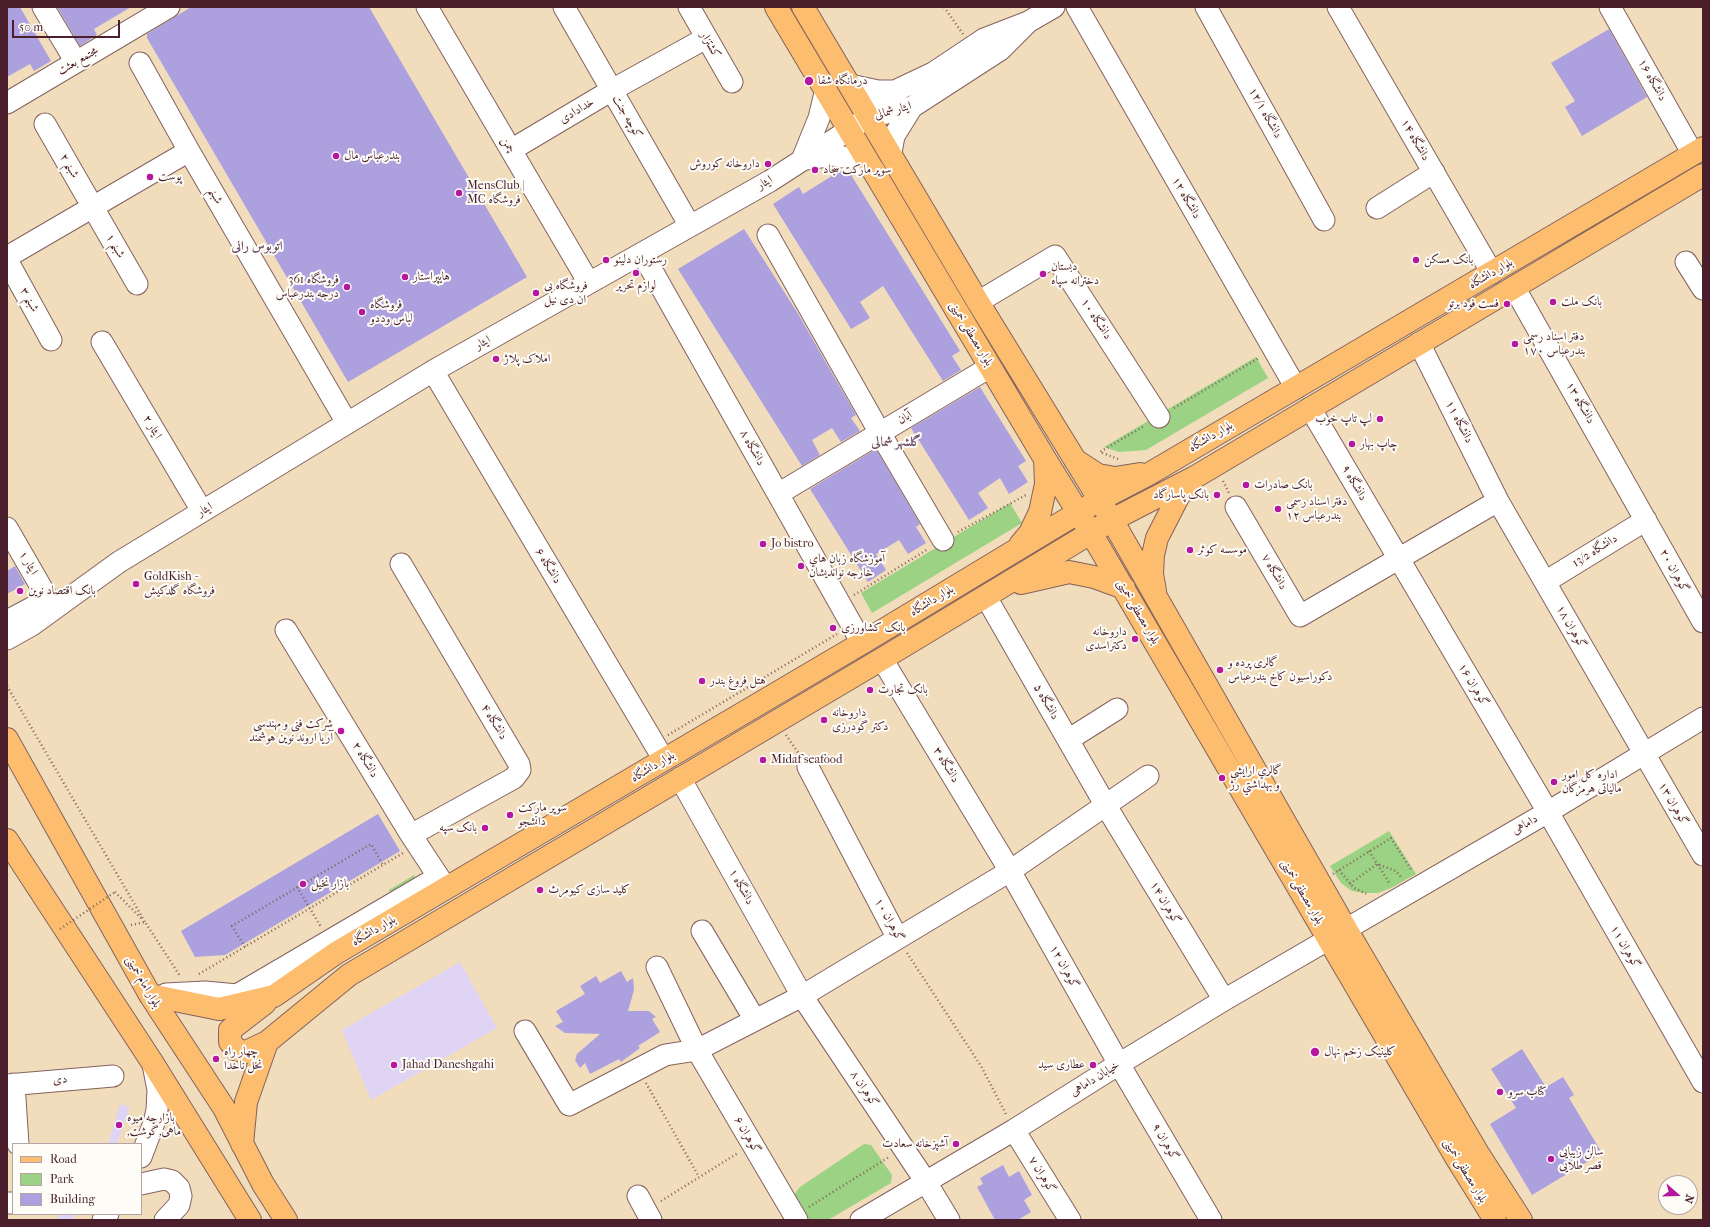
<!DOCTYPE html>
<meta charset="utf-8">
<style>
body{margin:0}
#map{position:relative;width:1710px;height:1227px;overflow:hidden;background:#f1ddbc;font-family:"IM FELL French Canon",serif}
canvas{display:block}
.frame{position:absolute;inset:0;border:8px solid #4a1f2b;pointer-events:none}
.legend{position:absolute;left:12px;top:1143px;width:130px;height:72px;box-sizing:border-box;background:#fdfcf7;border:1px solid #b5a4a5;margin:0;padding:5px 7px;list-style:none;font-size:12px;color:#4a1f2b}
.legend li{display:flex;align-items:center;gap:8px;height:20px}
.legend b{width:20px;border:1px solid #b5a4a5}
.north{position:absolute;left:1658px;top:1175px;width:40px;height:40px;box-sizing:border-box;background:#fdfcf7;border:1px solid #b5a4a5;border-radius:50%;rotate:110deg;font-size:11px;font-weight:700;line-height:16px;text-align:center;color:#4a1f2b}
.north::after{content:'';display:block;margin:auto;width:14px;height:18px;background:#b5179e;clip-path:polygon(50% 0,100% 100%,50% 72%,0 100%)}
.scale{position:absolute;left:12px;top:20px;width:108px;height:18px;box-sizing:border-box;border:2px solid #4a1f2b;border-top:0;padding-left:5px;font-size:12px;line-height:14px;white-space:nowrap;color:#4a1f2b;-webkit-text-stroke:3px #fdfcf7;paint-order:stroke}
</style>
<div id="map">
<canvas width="1710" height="1227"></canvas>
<div class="frame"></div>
<ul class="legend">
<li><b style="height:5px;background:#fcbd6f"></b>Road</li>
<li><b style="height:11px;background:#9bd284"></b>Park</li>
<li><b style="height:11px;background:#aca0df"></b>Building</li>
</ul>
<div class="north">N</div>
<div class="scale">50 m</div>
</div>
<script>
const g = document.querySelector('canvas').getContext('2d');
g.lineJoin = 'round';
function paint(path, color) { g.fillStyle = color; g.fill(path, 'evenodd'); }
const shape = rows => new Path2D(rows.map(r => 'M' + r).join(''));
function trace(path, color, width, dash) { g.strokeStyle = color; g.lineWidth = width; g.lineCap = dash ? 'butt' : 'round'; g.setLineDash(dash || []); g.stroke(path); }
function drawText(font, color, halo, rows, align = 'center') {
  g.font = font + ' "IM FELL French Canon",Amiri,serif'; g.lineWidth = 4; g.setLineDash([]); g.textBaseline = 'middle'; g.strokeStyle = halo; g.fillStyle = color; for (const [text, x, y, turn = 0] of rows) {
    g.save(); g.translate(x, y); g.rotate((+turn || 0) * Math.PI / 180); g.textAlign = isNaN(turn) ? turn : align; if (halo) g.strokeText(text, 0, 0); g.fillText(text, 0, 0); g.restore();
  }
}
paint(shape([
 [460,962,497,1028,371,1100,342,1030],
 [120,1104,130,1107,117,1144,108,1144],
 [62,1214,77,1214,71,1220,55,1220]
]), '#e0d4f4');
paint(shape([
 [1256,357,1268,378,1146,450,1119,452,1104,447],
 [1010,503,1022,523,872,613,861,593],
 [1389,831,1416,874,1391,888,1378,893,1364,893,1352,891,1341,883,1330,866],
 [414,875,418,883,393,898,389,890],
 [864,1144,871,1145,892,1175,891,1183,828,1220,807,1220,794,1195,800,1187]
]), '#9bd284');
paint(shape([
 [7,7,20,7,51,61,34,71,30,64,7,77],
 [57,7,131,7,94,29,97,35,80,46],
 [191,7,369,7,527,277,348,382,147,38,147,34],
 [1609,29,1647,97,1582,136,1565,107,1575,101,1551,63],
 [843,169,848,170,960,351,952,356,961,370,943,381,883,286,860,302,870,318,851,329,773,204,799,187,803,194],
 [744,229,797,312,856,415,851,418,860,431,841,442,832,428,812,440,820,455,802,466,678,269],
 [980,387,1026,461,1018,466,1028,482,1009,494,1000,478,978,493,988,508,969,520,911,428],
 [876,449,920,524,916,527,926,543,908,554,899,540,876,554,886,570,868,582,810,489],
 [15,566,25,584,7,594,7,571],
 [378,814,400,851,225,955,195,957,181,931],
 [621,971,627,982,633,978,634,990,628,1011,649,1011,656,1017,652,1019,660,1032,638,1046,640,1048,621,1062,619,1059,590,1074,585,1063,580,1068,575,1060,577,1054,600,1034,565,1033,555,1026,563,1022,556,1011,585,994,580,986,596,976,600,983],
 [1522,1049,1546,1087,1563,1077,1574,1095,1569,1098,1602,1153,1532,1195,1490,1124,1516,1108,1491,1069],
 [1003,1165,1009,1177,1019,1171,1032,1195,1024,1200,1031,1212,1018,1220,995,1220,977,1187,983,1184,980,1178]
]), '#aca0df');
const minor = shape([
 [43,7,76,62],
 [427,7,589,283],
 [564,7,690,226],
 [689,7,732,82],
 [1077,7,1296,388],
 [1206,7,1324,220],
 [1338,7,1492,273],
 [1610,7,1693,154],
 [140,63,189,151,347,423],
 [850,85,878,91,895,91],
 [7,103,169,7],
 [869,117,895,91,933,73,984,39,1028,22,1054,7],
 [45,124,137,284],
 [511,150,612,90,706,38],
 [891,153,894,136,912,107],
 [806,159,834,155,853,159,874,170],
 [802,160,819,118,826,89],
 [1377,208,1434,172],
 [768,235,880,433,943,540],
 [642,253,862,643],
 [7,257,189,151],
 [7,260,51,340],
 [1686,262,1703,289],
 [1514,287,1703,622],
 [978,302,1055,256,1159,417],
 [102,342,202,511],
 [1419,343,1498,501,1703,855],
 [433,371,664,760],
 [1310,408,1548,812,1703,1082],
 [778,494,990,367],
 [1236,507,1300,616,1498,501],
 [7,528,48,599],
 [401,564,519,764,520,770,514,778,411,835],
 [1545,582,1646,520],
 [986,597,1106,806,1224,1000],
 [7,621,39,604],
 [286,630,411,835,446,888],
 [7,639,32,625,119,562,433,371,770,181,869,117,912,107,1000,50,1028,22],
 [882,659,1010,871,1119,1064,1211,1220],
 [1068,740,1117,709],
 [808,767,897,937],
 [680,778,802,996,926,1182,949,1220],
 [702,931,755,1020],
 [657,967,697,1050,797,1220],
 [166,994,205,992,237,995,438,877],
 [525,1031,569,1105,665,1055,697,1050,802,996,1010,871,1148,776],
 [14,1084,18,1144],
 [7,1085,113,1076],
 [1014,1130,1070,1220],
 [141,1157,154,1123,157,1110,158,1090,153,1064],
 [141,1184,164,1179,172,1181,179,1188,181,1196,179,1205,165,1220],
 [638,1196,651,1220],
 [7,1203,13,1203],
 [103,1220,108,1214],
 [861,1220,1014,1130,1119,1064,1224,1000,1548,812,1703,718]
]);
const major = shape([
 [776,7,1045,459,1091,533,1457,1159,1495,1220],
 [803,7,978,302,1112,520,1346,929,1479,1155,1521,1220],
 [1075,460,1098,475,1115,478,1140,474],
 [1020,545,1030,533,1040,512,1046,484,1045,459],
 [1021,583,1069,572,1094,577,1124,588],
 [1155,591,1152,574,1153,555,1157,538,1178,497,1191,481],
 [7,739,150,995,224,1108,263,1184,286,1220],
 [7,840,152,1062,250,1220],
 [150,995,219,1009,274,996,336,953,862,643,1099,500,1149,474,1703,148],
 [265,1003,230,1030,230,1042,237,1050,246,1052,267,1042],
 [242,1144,246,1102,267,1042,349,975,882,659,1112,520,1195,477,1703,175]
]);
trace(minor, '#84625e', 23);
trace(major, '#84625e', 24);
trace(shape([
 [944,7,963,34],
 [1174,408,1259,358],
 [1118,459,1100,452,1144,426],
 [1223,481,1229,493],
 [958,532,1026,495],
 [854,595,928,549],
 [7,686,145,922],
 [668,735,837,634],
 [786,735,799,754],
 [1369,851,1390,884],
 [1339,870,1354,888,1369,895],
 [1333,874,1391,838,1412,871],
 [1350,884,1377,864,1396,871,1401,877],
 [297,887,321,927],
 [115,892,142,919],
 [131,925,145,922,180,976],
 [245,947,232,926,371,844,383,865],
 [907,953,981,1066,1007,1116],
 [199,974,403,853],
 [646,1083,699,1177],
 [661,1201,738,1153],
 [809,1207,889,1157]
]), '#84625e', 2.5, [1, 3]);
trace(minor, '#fff', 21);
trace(major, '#fcbd6f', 22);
trace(shape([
 [60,929,115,892]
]), '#84625e', 2.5, [1, 3]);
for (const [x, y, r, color] of [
 [809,81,5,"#b5179e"],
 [336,156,4,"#b5179e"],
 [768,164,4,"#b5179e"],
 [815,170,4,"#b5179e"],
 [150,177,4,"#b5179e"],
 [459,193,4,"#b5179e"],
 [606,260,4,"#b5179e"],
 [1416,260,4,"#b5179e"],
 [636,273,4,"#b5179e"],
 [1043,274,4,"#b5179e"],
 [405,277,4,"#b5179e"],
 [347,287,4,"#b5179e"],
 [536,293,4,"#b5179e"],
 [1553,302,4,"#b5179e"],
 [1507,304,4,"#b5179e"],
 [362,312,4,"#b5179e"],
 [1515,344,4,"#b5179e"],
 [496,359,4,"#b5179e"],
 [1380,419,4,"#b5179e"],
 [1352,444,4,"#b5179e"],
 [1246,485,4,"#b5179e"],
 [1217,495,4,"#b5179e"],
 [1278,509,4,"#b5179e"],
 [763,544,4,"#b5179e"],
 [1190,550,4,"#b5179e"],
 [801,566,4,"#b5179e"],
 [136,584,4,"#b5179e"],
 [20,591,4,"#b5179e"],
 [833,628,4,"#b5179e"],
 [1135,639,4,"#b5179e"],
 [1220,670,4,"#b5179e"],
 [702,681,4,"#b5179e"],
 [870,690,4,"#b5179e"],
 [824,720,4,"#b5179e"],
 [341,731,4,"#b5179e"],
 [763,760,4,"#b5179e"],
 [1222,778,4,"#b5179e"],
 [1554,782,4,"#b5179e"],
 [510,815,4,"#b5179e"],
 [485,828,4,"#b5179e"],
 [303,884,4,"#b5179e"],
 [540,890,4,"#b5179e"],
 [1315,1052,5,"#b5179e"],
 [216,1059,4,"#b5179e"],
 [394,1065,4,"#b5179e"],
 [1093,1065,4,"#b5179e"],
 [1500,1092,4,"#b5179e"],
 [119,1125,4,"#b5179e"],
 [956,1144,4,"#b5179e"],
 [1551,1159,4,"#b5179e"]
]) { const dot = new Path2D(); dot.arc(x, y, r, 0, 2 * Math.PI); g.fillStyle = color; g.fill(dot); trace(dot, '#fdfcf7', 1.5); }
drawText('12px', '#4a1f2b', '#fdfcf7', [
 ["کشتزار",710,45,60],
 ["مجتمع بعثت",78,61,-30],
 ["دانشگاه ۱۶",1652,80,61],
 ["خدادادی",577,111,-31],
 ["ایثار شمالی",893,111,-15],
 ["دانشگاه ۱۲/۱",1265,113,61],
 ["کوچه جنت",627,117,60],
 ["دانشگاه ۱۴",1415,140,60],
 ["چمن",508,145,59],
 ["شبنم ۲",69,166,60],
 ["ایثار",765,183,-31],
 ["شبنم",215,196,60],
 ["دانشگاه ۱۲",1186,198,60],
 ["شبنم ۱",115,246,60],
 ["بلوار دانشگاه",1491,274,-30],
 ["شبنم ۳",29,300,61],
 ["دانشگاه ۱۰",1096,319,57],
 ["بلوار مصطفی خمینی",971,334,59],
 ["ایثار",483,343,-29],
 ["دانشگاه ۱۳",1580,403,60],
 ["آبان",905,418,-31],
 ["دانشگاه ۱۱",1459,422,63],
 ["ایثار ۲",152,427,59],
 ["بلوار دانشگاه",1211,437,-30],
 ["دانشگاه ۸",752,448,61],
 ["دانشگاه ۹",1354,483,60],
 ["ایثار",205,510,-31],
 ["دانشگاه 13/2",1595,551,-32],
 ["ایثار ۱",28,563,60],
 ["دانشگاه ۶",548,566,59],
 ["گوهران ۲۰",1674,571,61],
 ["دانشگاه ۷",1274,572,60],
 ["بلوار دانشگاه",932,601,-31],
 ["بلوار مصطفی خمینی",1138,612,60],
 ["گوهران ۱۸",1571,627,60],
 ["گوهران ۱۶",1473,685,59],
 ["دانشگاه ۵",1046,702,60],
 ["دانشگاه ۴",494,722,59],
 ["دانشگاه ۲",365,760,59],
 ["دانشگاه ۳",946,765,59],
 ["بلوار دانشگاه",653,767,-31],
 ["گوهران ۱۳",1673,804,60],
 ["داماهی",1525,825,-30],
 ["دانشگاه ۱",741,887,61],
 ["بلوار مصطفی خمینی",1302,892,60],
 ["گوهران ۱۴",1165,903,59],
 ["گوهران ۱۰",889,920,61],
 ["بلوار دانشگاه",374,931,-30],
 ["گوهران ۱۱",1625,947,60],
 ["گوهران ۱۲",1064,967,61],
 ["بلوار امام خمینی",143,982,60],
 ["خیابان داماهی",1095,1079,-32],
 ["دی",60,1080,-5],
 ["گوهران ۸",864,1089,56],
 ["گوهران ۶",747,1135,60],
 ["گوهران ۹",1165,1142,59],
 ["بلوار مصطفی خمینی",1465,1171,59],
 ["گوهران ۷",1042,1175,58]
]);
drawText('12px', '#4a1f2b', '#fdfcf7', [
 ["درمانگاه شفا",818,81],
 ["بندرعباس مال",344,156],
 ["داروخانه کوروش",760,164,"right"],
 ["سوپر مارکت سجاد",823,170],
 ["پوست",158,177],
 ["MensClub |",467,186],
 ["MC فروشگاه",467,200],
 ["رستوران دلینو",614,260],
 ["بانک مسکن",1424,260],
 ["دبستان",1051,267],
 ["دخترانه سپاه",1051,281],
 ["هایپراستار",413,277],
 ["فروشگاه 361",339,280,"right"],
 ["درجه بندرعباس",339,294,"right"],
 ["فروشگاه بی",544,286],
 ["ان دی نیل",544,300],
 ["لوازم تحریر",636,286,"center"],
 ["بانک ملت",1561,302],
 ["فست فود برتو",1499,304,"right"],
 ["فروشگاه",370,305],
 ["لباس وددو",370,319],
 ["دفتر اسناد رسمی",1523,337],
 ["۱۷۰ بندرعباس",1523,351],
 ["املاک پلاژ",504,359],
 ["لپ تاپ خوب",1372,419,"right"],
 ["چاپ بهار",1360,444],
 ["بانک صادرات",1254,485],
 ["بانک پاسارگاد",1209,495,"right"],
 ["دفتر اسناد رسمی",1286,502],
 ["۱۲ بندرعباس",1286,516],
 ["Jo bistro",771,544],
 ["موسسه کوثر",1198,550],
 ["آموزشگاه زبان هاي",809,559],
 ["خارجه نوانديشان",809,573],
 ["GoldKish -",144,577],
 ["فروشگاه گلدکیش",144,591],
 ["بانک اقتصاد نوین",28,591],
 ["بانک کشاورزی",841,628],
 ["داروخانه",1127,632,"right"],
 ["دکتراسدی",1127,646,"right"],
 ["گالری پرده و",1228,663],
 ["دکوراسیون کاخ بندرعباس",1228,677],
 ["هتل فروغ بندر",710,681],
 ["بانک تجارت",878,690],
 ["داروخانه",832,713],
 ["دکتر گودرزی",832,727],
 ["شرکت فنی و مهندسی",333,724,"right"],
 ["آریا اروند نوین هوشمند",333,738,"right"],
 ["Midaf seafood",771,760],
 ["گالري ارايشي",1230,771],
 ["و بهداشتي رژ",1230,785],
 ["اداره کل امور",1562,775],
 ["مالیاتی هرمزگان",1562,789],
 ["سوپر مارکت",518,808],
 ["دانشجو",518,822],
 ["بانک سپه",477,828,"right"],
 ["بازار نخیل",311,884],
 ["کلید سازی کیومرث",548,890],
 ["چهار راه",224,1052],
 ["نخل ناخدا",224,1066],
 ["کلینیک زخم نهال",1324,1052],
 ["Jahad Daneshgahi",402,1065],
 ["عطاری سید",1085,1065,"right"],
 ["کتاب سرو",1508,1092],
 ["بازارچه میوه",127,1118],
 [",ماهی,گوشت",127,1132],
 ["آشپزخانه سعادت",948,1144,"right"],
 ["سالن زیبایی",1559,1152],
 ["قصر طلایی",1559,1166]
], 'left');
drawText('bold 13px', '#6c4c6a', '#fdfcf7', [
 ["اتوبوس رانی",257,247],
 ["گلشهر شمالی",896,443]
]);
</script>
